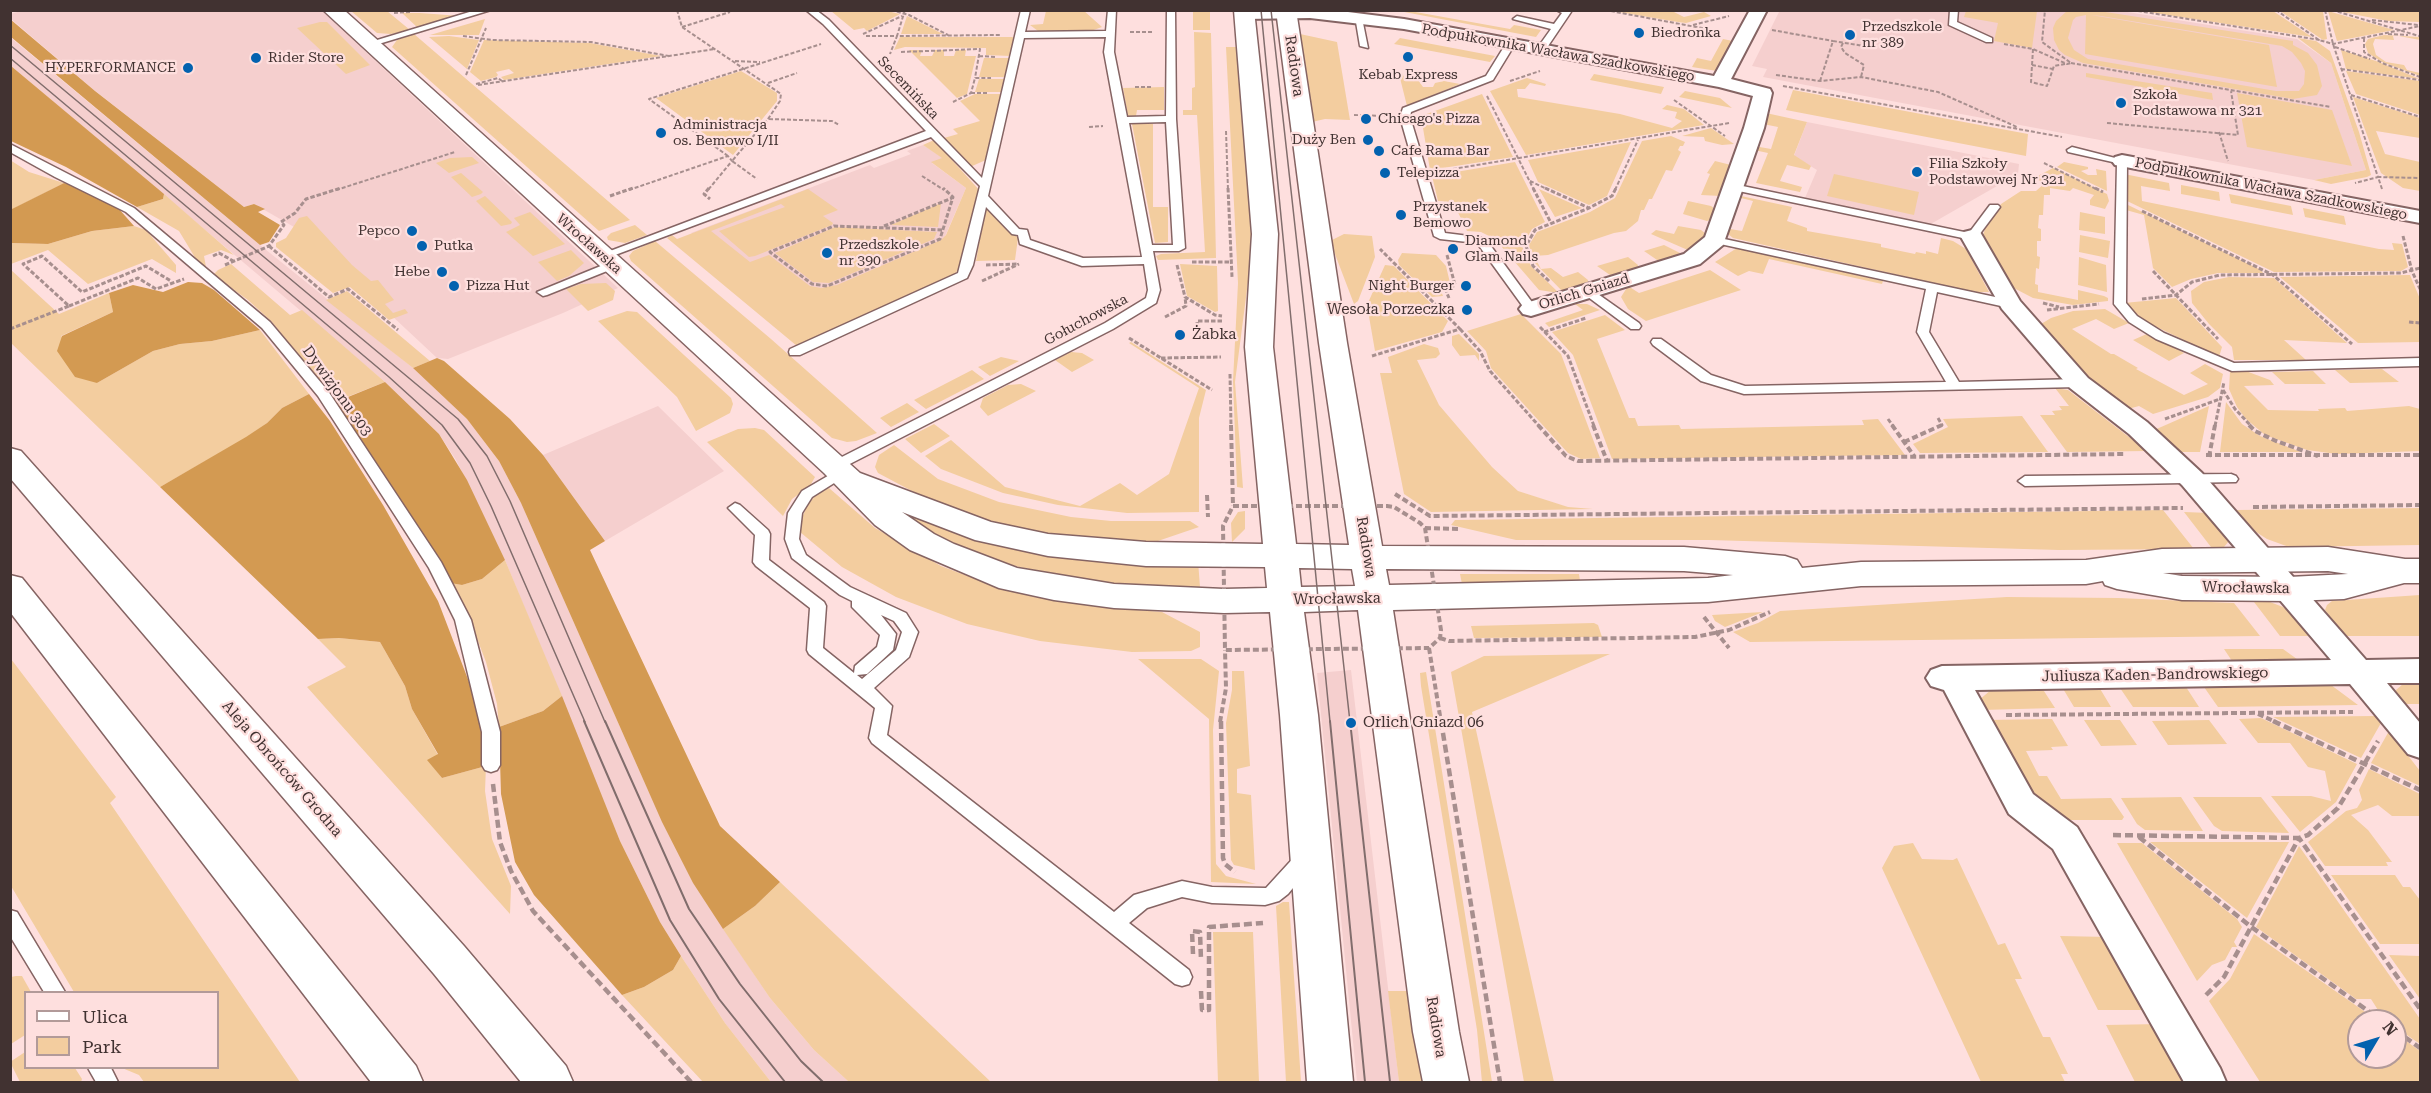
<!DOCTYPE html>
<meta charset="utf-8">
<style>
body{margin:0}
#map{position:relative;width:2431px;height:1093px;overflow:hidden;background:#fedfde;font-family:"Roboto Serif",serif}
canvas{display:block}
.frame{position:absolute;inset:0;border:12px solid #413231;pointer-events:none}
.legend{position:absolute;left:24px;top:991px;width:195px;height:78px;box-sizing:border-box;background:#fedfde;border:2px solid #b29a99;margin:0;padding:8px 10px;list-style:none;font-size:18px;color:#413231}
.legend li{display:flex;align-items:center;gap:12px;height:30px}
.legend b{width:30px;border:2px solid #b29a99}
.north{position:absolute;left:2347px;top:1009px;width:60px;height:60px;box-sizing:border-box;background:#fedfde;border:2px solid #b29a99;border-radius:50%;rotate:52deg;font-size:16px;font-weight:700;line-height:24px;text-align:center;color:#413231}
.north::after{content:'';display:block;margin:auto;width:21px;height:27px;background:#0362af;clip-path:polygon(50% 0,100% 100%,50% 72%,0 100%)}
</style>
<div id="map">
<canvas width="2431" height="1093"></canvas>
<div class="frame"></div>
<ul class="legend">
<li><b style="height:8px;background:#fff"></b>Ulica</li>
<li><b style="height:16px;background:#f3cd9f"></b>Park</li>
</ul>
<div class="north">N</div>
</div>
<script>
const g = document.querySelector('canvas').getContext('2d');
g.lineJoin = 'round';
function paint(path, color) { g.fillStyle = color; g.fill(path, 'evenodd'); }
const shape = rows => new Path2D(rows.map(r => 'M' + r).join(''));
function trace(path, color, width, dash) { g.strokeStyle = color; g.lineWidth = width; g.lineCap = dash ? 'butt' : 'round'; g.setLineDash(dash || []); g.stroke(path); }
function drawText(font, color, halo, rows, align = 'center') {
  g.font = font + ' "Roboto Serif",serif'; g.lineWidth = 4.5; g.setLineDash([]); g.textBaseline = 'middle'; g.strokeStyle = halo; g.fillStyle = color; for (const [text, x, y, turn = 0] of rows) {
    g.save(); g.translate(x, y); g.rotate((+turn || 0) * Math.PI / 180); g.textAlign = isNaN(turn) ? turn : align; if (halo) g.strokeText(text, 0, 0); g.fillText(text, 0, 0); g.restore();
  }
}
paint(shape([
 [25,10,322,11,618,288,563,313,448,359,437,358,301,231,254,204,244,207,94,90,11,19,10,14],
 [1780,10,2121,11,2297,39,2331,63,2366,170,2314,180,1763,77,1767,69,1752,66],
 [10,37,260,245,413,368,467,419,499,461,521,503,648,790,693,883,770,998,814,1050,849,1082,771,1082,725,1023,681,956,660,922,620,841,505,560,456,460,439,434,385,382,11,66],
 [1807,122,2019,164,2018,174,1929,225,1805,198,1817,170,1794,156],
 [923,145,943,158,932,163,966,188,930,271,806,328,691,233,870,165,874,168,898,159,911,154,907,151],
 [658,406,724,471,605,541,543,455],
 [1351,670,1399,1082,1357,1082,1317,673]
]), '#f5cfce');
paint(shape([
 [1083,10,1102,27,1088,32,1048,32,1038,31,1030,25,1043,24,1046,11],
 [351,11,387,11,410,30,391,34,377,33],
 [831,11,887,11,900,14,867,31,864,28,854,30],
 [1193,11,1210,11,1210,30,1193,30],
 [1399,11,1410,11,1510,29,1514,25,1541,30,1536,37],
 [1613,11,1672,11,1684,17,1704,12,1711,16,1686,23,1678,22],
 [1966,11,2037,11,2032,48,1994,41,1998,23,1964,17],
 [2067,11,2099,11,2293,41,2293,45,2308,53,2317,65,2322,86,2317,95,2293,99,2083,63,2065,55,2059,50,2054,40,2053,28,2056,21],
 [2086,15,2085,54,2277,87,2269,45,2091,15,2101,16,2282,46,2292,52,2301,63,2305,71,2304,84,2299,91,2276,91,2088,59,2074,50,2068,38,2073,20,2076,17],
 [2141,11,2273,11,2312,37],
 [2280,11,2323,11,2327,39,2323,40],
 [2328,11,2394,30,2337,41],
 [2337,11,2420,11,2420,22,2388,21],
 [402,13,420,13,461,16,418,28],
 [907,16,943,34,901,34],
 [485,19,479,35,430,35],
 [320,22,327,22,370,65,346,74,297,28],
 [1194,32,1211,33,1216,258,1158,260,1156,256,1161,254,1205,252,1197,115,1183,115,1183,110,1192,110,1192,88,1195,87],
 [414,34,630,220,599,231,392,47,397,40],
 [1300,34,1337,42,1350,120,1325,119,1312,122],
 [2384,35,2420,37,2420,40,2399,36,2393,36,2394,40,2375,39,2373,44,2376,55,2386,62,2404,65,2407,70,2420,73,2420,76,2382,62,2368,53,2365,44,2368,39],
 [449,36,479,40,467,69,429,37],
 [900,37,1012,37,1015,38,1011,56,986,55,986,48,905,47,894,50],
 [1400,38,1495,56,1490,62,1394,44],
 [2298,38,2316,41,2330,51,2359,132,2370,171,2371,175,2367,177,2331,184,2314,180,2366,170,2331,63],
 [1723,39,1733,41,1717,71,1692,67,1697,58,1711,61],
 [484,40,590,43,661,56,504,80,501,77,514,73,509,69,496,72,498,75,496,77,481,81,470,72],
 [1226,47,1236,47,1242,76,1252,251,1235,382,1243,488,1237,487,1233,381,1238,283],
 [909,50,922,50,920,56,932,56,935,50,944,50,944,56,954,56,956,50,966,50,965,56,976,56,967,94,957,98],
 [2341,50,2376,61,2420,79,2346,69],
 [984,58,1011,58,1006,77,979,77],
 [741,71,777,93,777,101,733,155,656,98],
 [2346,71,2420,81,2420,115,2356,94],
 [1402,73,1404,77,1418,80,1423,87,1433,87,1435,83,1444,81,1460,84,1407,106,1399,74],
 [2086,73,2212,93,2213,100,2086,77],
 [1594,74,1664,87,1661,94,1590,80],
 [1527,78,1546,84,1545,86,1530,83,1525,89,1517,89,1518,97,1620,114,1672,128,1682,121,1675,118,1677,112,1662,109,1667,105,1684,109,1704,125,1526,155,1490,91],
 [979,79,1006,79,1002,92,975,92],
 [1164,87,1164,110,1137,110,1136,116,1128,116,1123,88],
 [1793,90,2028,134,2026,156,1786,110],
 [1685,91,1720,98,1732,108,1679,97],
 [2237,93,2332,110,2352,166,2247,147],
 [975,94,1003,94,988,159,970,167,944,138,958,134,953,129,980,121,960,101],
 [1482,94,1513,157,1430,170,1421,116],
 [2353,97,2420,118,2420,138,2376,131,2385,154,2420,162,2420,191,2403,188,2381,173],
 [1766,113,1807,122,1794,155,1811,166,1809,170,1787,165,1780,181,1802,187,1800,192,1756,183,1768,153,1754,150,1754,146,1771,149,1778,127,1763,124],
 [1132,124,1153,124,1153,207,1168,207,1168,242,1155,243],
 [1711,128,1734,144,1722,145,1705,141,1704,137,1682,136],
 [1671,136,1685,142,1683,146,1680,146,1678,150,1681,152,1672,171,1666,170,1652,199,1649,199,1644,210,1641,210,1638,221,1626,231,1614,233,1548,255,1534,256,1541,269,1551,268,1563,277,1578,272,1588,280,1587,285,1563,292,1533,261,1529,245,1537,232,1590,212,1615,198,1642,141],
 [934,140,980,191,966,259,954,275,797,346,667,238,672,235,677,239,808,189,838,210,823,216,833,223,832,225,755,256,749,257,719,231,785,207,781,204,711,231,750,262,769,255,810,286,821,288,837,285,941,240,946,235,966,188,931,162,942,158,923,145],
 [1631,142,1607,196,1589,205,1538,182,1528,160],
 [472,157,479,163,449,173,436,163,450,158],
 [10,160,29,172,64,183,11,210],
 [1715,161,1731,165,1721,196,1701,195,1710,174,1707,173],
 [1515,162,1545,222,1532,229,1522,246,1531,266,1559,293,1539,290,1495,239,1481,232,1467,231,1453,202,1438,201,1432,176],
 [2064,162,2088,167,2088,169,2081,171,2088,175,2097,175,2096,169,2106,171,2107,191,2057,167],
 [2053,168,2107,194,2109,201,2105,209,2090,205,2090,200,2094,195,2073,188,2070,191,2050,188,2050,195,2044,195,2043,215,2039,215,2038,228,2041,229,2041,241,2037,241,2037,256,2040,257,2039,269,2036,268,2035,284,2038,285,2038,292,2078,300,2078,290,2104,296,2108,298,2108,301,2073,305,2033,298,2008,285,1981,241,1987,223,2001,204,2021,191,2036,191,2045,183,2034,178],
 [461,173,483,192,481,194,472,197,451,177],
 [1834,174,1919,192,1914,215,1827,196],
 [2124,174,2169,183,2170,191,2141,186,2142,201,2379,249,2394,250,2392,243,2402,244,2408,267,2401,271,2274,272,2125,200],
 [2181,185,2219,192,2220,201,2181,194],
 [1539,189,1582,208,1555,217],
 [164,194,234,255,221,250,204,256,206,267,202,269,179,231,137,207,163,199],
 [2229,194,2291,206,2293,215,2231,203],
 [485,196,512,222,511,224,501,226,476,201],
 [1741,196,1792,207,1787,221,1807,228,1807,231,1881,244,1881,247,1915,254,1916,252,1926,254,1926,251,1938,254,1941,238,1953,241,1966,249,1989,292,1974,292,1733,238,1728,234,1730,229,1742,231,1753,201,1741,198],
 [1688,201,1711,206,1715,209,1713,219,1707,221,1683,214],
 [941,203,938,227,891,225],
 [986,203,1018,238,1015,260,976,261],
 [2126,204,2261,270,2263,273,2218,273,2191,279,2172,287,2153,268,2144,215,2126,210],
 [2303,208,2344,216,2346,225,2305,217],
 [530,212,565,244,533,256,506,232,520,225,514,218],
 [2080,212,2105,217,2105,234,2079,230],
 [307,216,352,265,371,281,378,280,394,300,385,304,393,313,405,309,408,313,389,320,350,287,333,293,276,247,276,243,286,238,299,218],
 [635,225,647,235,625,243,608,240,607,237,611,233],
 [134,226,146,230,176,265,176,273,152,259,88,284,48,250,11,264,10,243,48,244,92,231],
 [1678,226,1701,230,1706,234,1699,246,1690,251,1651,234,1656,230,1674,234],
 [835,227,937,232,934,239,829,283,813,282,775,253],
 [1344,234,1372,236,1375,257,1358,301,1354,304,1330,241],
 [2080,235,2110,241,2108,258,2079,252],
 [655,241,771,339,877,433,856,441,847,442,832,438,631,261,629,256,633,251],
 [1664,245,1684,255,1660,262,1644,251],
 [1737,248,1883,281,1882,284,1769,259,1763,274,1749,271,1738,276,1715,262],
 [571,250,584,263,569,276,557,281,538,262],
 [1402,253,1436,255,1446,266,1450,283,1441,291,1443,296,1432,297,1399,265,1398,260],
 [1628,257,1638,265,1637,269,1616,276,1610,275,1597,266],
 [2079,257,2106,265,2107,292,2078,285],
 [231,264,290,315,302,310,385,382,347,397,333,398,272,322,248,300,213,275,218,270],
 [1180,264,1217,266,1218,311,1215,312,1187,296],
 [1385,265,1394,266,1448,321,1442,332,1375,351,1367,305],
 [10,269,59,314,109,293,113,312,61,336,97,383,153,351,180,344,212,341,260,330,309,394,282,408,267,423,246,438,160,487,11,343],
 [1710,270,1741,290,1646,321,1628,309,1621,297,1628,286,1639,293],
 [2410,275,2420,299,2420,342,2358,343,2280,277],
 [2229,277,2274,278,2347,343,2284,340,2306,360,2234,360,2232,347,2209,324,2192,303,2191,291,2204,282],
 [606,283,615,291,613,300,588,311,566,289,581,284],
 [347,291,430,361,413,368,326,300],
 [2176,298,2222,347,2219,357,2138,318,2124,303],
 [1575,304,1587,304,1600,310,1549,327,1545,323,1583,310],
 [2105,309,2129,323,2114,329,2096,319,2072,329,2111,354,2114,354,2138,368,2136,369,2184,395,2208,384,2190,373,2205,364,2223,374,2220,388,2208,397,2153,414,2139,406,2124,410,2081,377,2036,327,2051,318,2073,311],
 [627,311,637,312,731,398,733,404,730,413,696,431,677,397,598,321],
 [1521,314,1561,354,1600,458,1581,459,1568,453,1491,368,1486,351,1467,331],
 [1605,315,1625,330,1597,339,1629,418,1635,418,1638,426,1679,425,1681,429,1864,425,1862,420,1878,419,1905,455,1612,459,1573,355,1552,332],
 [2149,333,2184,353,2169,361,2133,340],
 [1459,334,1479,354,1479,361,1475,355,1460,356,1452,345,1452,336],
 [1131,342,1206,390,1199,418,1199,512,1127,513,1058,505,1003,493,941,469,925,456,951,440,1005,487,1080,506,1120,483,1137,495,1169,474,1199,388,1129,343],
 [1424,344,1438,348,1440,354,1436,358,1417,360,1439,405,1492,467,1518,491,1568,507,1593,509,1431,512,1404,494,1380,373,1392,373,1388,357],
 [1071,352,1082,353,1094,360,1072,372,1055,360],
 [1001,357,1019,361,990,376,978,367],
 [2382,369,2399,382,2350,383,2335,370],
 [972,370,984,379,926,409,914,400],
 [2243,370,2270,380,2274,385,2244,386,2268,410,2319,411,2318,409,2345,408,2347,411,2409,406,2420,409,2420,451,2337,454,2307,450,2265,435,2246,419,2237,407,2229,389,2230,372],
 [2313,371,2326,384,2285,384,2272,372],
 [1021,384,1036,391,988,416,980,407,983,398,1008,385],
 [2055,388,2068,390,2147,451,2067,452,2040,415,2055,415,2052,411,2062,410,2059,406,2069,406],
 [2226,402,2242,424,2260,436,2301,452,2220,452],
 [907,403,919,412,891,427,880,418],
 [2209,406,2200,452,2176,452,2152,431],
 [2022,416,2048,452,1920,453,1913,444,1948,427,1943,419],
 [934,424,950,436,921,453,905,439],
 [755,428,764,430,815,477,810,486,792,499,783,516,707,442,738,429],
 [894,445,938,479,999,502,1071,517,1111,521,1190,521,1199,527,1152,543,1067,537,1007,526,960,513,927,499,878,473,875,467,879,455],
 [829,488,875,528,941,566,986,583,1034,597,1092,606,1162,612,1200,632,1200,647,1191,651,1132,652,1040,641,967,624,896,597,842,567,800,532,801,520,808,504,816,495],
 [896,508,957,533,1198,561,1200,587,1135,586,1087,580,1019,567,982,556,928,533],
 [2420,508,2420,545,2289,547,2267,539,2256,532,2236,510],
 [2163,510,2194,549,2059,550,1709,540,1516,540,1451,525,1455,520],
 [1245,511,1245,529,1232,542,1231,523,1238,512],
 [2184,512,2210,513,2227,531,2229,541,2224,547,2211,547],
 [505,560,562,696,543,711,499,727,497,704,486,662,468,615,450,583,462,585,482,579],
 [1460,574,1579,574,1580,581,1462,584],
 [2420,595,2420,636,2344,636,2325,610,2327,605,2332,601],
 [2007,597,2118,598,2234,603,2260,636,1750,642,1733,632,1758,623,1780,611],
 [2254,602,2270,602,2283,607,2296,615,2313,636,2280,636],
 [1763,612,1725,627,1715,621,1712,615],
 [1594,623,1598,625,1602,637,1474,638,1471,626],
 [339,638,380,642,405,686,412,709,438,755,428,760,442,778,486,766,485,791,492,839,511,886,510,914,307,687,346,667,318,639],
 [2224,649,2283,649,2301,662,2234,664],
 [1610,654,1472,712,1554,1082,1524,1082,1451,672,1484,656],
 [11,659,116,797,110,803,300,1082,144,1082,139,1075,122,1068,218,1068,218,992,74,992,11,886],
 [1138,659,1201,659,1219,671,1213,730,1216,864,1226,876,1256,884,1211,882,1209,719],
 [1232,671,1244,671,1250,766,1237,769,1237,793,1251,795,1255,870,1234,865,1231,860,1226,723,1232,690],
 [1426,672,1492,1082,1482,1082,1477,1030,1421,686,1420,673],
 [2403,684,2420,684,2420,704,2400,704,2395,695,2396,690],
 [2331,685,2358,705,2218,707,2204,687],
 [2062,687,2099,687,2111,707,2074,707],
 [2186,687,2199,707,2133,707,2120,688],
 [2042,688,2055,708,1982,710,1978,701,1992,689],
 [2375,716,2381,723,2361,758,2273,717],
 [2261,718,2357,764,2336,802,2300,832,2271,796,2311,796,2331,801,2325,771,2308,767,2290,743,2258,743,2239,719],
 [2052,719,2068,746,2051,747,2053,750,2026,751,2039,776,2047,776,2061,799,2111,798,2124,817,2122,820,2064,820,2028,795,1987,720],
 [2084,720,2120,720,2137,745,2101,746],
 [2209,720,2227,744,2168,745,2152,721],
 [2389,731,2420,771,2420,786,2371,763],
 [2369,769,2420,794,2420,816,2392,816,2378,805,2351,815,2368,830,2392,862,2386,862,2388,866,2325,866,2308,842,2346,811,2357,808,2362,800,2359,790],
 [2181,797,2203,831,2145,830,2137,824,2121,798],
 [2193,797,2261,797,2289,833,2222,831,2214,826],
 [2150,842,2289,842,2247,918],
 [1913,843,1922,859,1953,860,1957,858,1998,945,2005,943,2022,979,2015,979,2043,1037,2050,1037,2068,1074,2061,1074,2065,1082,1981,1082,1882,868,1894,846],
 [2117,843,2142,843,2237,919,2242,927,2234,942,2237,947,2232,947,2225,960,2212,965,2197,981],
 [2299,846,2420,1019,2420,1044,2395,1027,2395,1021,2383,1018,2371,999,2356,999,2256,927],
 [2331,875,2395,875,2403,887,2410,887,2420,900,2420,944,2380,944],
 [780,882,991,1082,849,1082,814,1050,770,998,723,929,755,906],
 [1283,902,1289,902,1301,1082,1286,1082,1276,906],
 [1213,932,1253,932,1259,1082,1218,1082],
 [2254,934,2378,1021,2359,1021,2359,1057,2395,1057,2395,1033,2420,1051,2420,1082,2260,1082,2209,1001,2230,979],
 [2060,936,2109,937,2151,1010,2098,1010],
 [2389,955,2420,956,2420,999],
 [681,956,725,1023,771,1082,703,1082,622,995,644,987,673,970],
 [16,976,22,976,31,992,26,992,25,1035,11,1044,11,977],
 [1388,991,1410,991,1424,1082,1399,1082],
 [2160,1024,2191,1082,2135,1082,2106,1025],
 [25,1052,26,1068,75,1068,82,1079,81,1082,20,1082,10,1062]
]), '#f3cd9f');
paint(shape([
 [10,19,95,91,244,207,254,204,265,209,258,212,280,225,269,242,260,245,11,37],
 [11,66,164,194,163,199,137,207,66,167,11,141],
 [64,183,87,190,106,201,119,209,134,226,92,231,48,244,11,243,10,210],
 [188,282,202,283,214,290,260,330,212,341,180,344,153,351,97,383,75,377,57,351,62,336,113,312,109,293,133,285,163,292],
 [437,358,444,361,510,419,543,455,605,541,590,550,720,826,780,882,755,906,723,929,693,883,662,822,521,503,499,461,467,419,413,368],
 [385,382,439,434,467,480,505,560,482,579,462,585,450,583,333,398,348,397],
 [309,394,330,421,383,505,438,601,479,708,486,766,442,778,427,760,438,754,412,709,405,686,380,642,339,638,318,639,160,487,246,437,267,423,282,408],
 [562,696,620,841,660,922,681,956,673,970,644,987,622,995,534,895,515,862,501,794,499,727,543,711]
]), '#d39a52');
const lane = shape([
 [476,10,491,10,372,46,364,44,476,10],
 [806,10,816,10,829,20,982,178,1021,10,1030,10,1025,32,1106,31,1108,10,1116,10,1114,52,1127,117,1166,116,1167,10,1175,10,1176,119,1185,248,1179,251,1153,251,1160,290,1156,303,1113,329,840,469,848,470,850,473,812,497,802,513,799,539,806,555,850,587,906,613,918,632,909,657,874,688,892,706,887,735,1114,912,1134,895,1182,881,1212,887,1266,888,1298,853,1305,851,1312,853,1314,859,1312,865,1288,894,1279,901,1265,905,1212,903,1182,897,1147,908,1129,923,1189,970,1192,977,1189,984,1182,986,1175,984,872,743,869,738,875,708,809,654,807,650,810,608,756,566,753,562,755,535,728,508,735,503,740,505,768,530,770,534,769,560,824,602,826,606,823,648,854,673,855,666,877,647,880,635,852,607,852,601,840,595,792,558,785,539,788,513,802,491,838,470,830,469,828,466,830,463,1105,323,1146,298,1148,290,1144,264,1082,266,1020,244,1018,235,1012,234,986,207,973,265,967,278,800,355,790,355,789,352,790,349,958,273,980,186,931,137,607,258,603,259,597,256,926,131,823,24,806,10],
 [1106,37,1104,52,1142,257,1083,258,1030,240,1027,230,1019,229,988,196,1024,38,1106,37],
 [1166,122,1173,245,1152,245,1129,123,1166,122],
 [881,615,894,621,902,632,896,650,862,679,857,675,867,674,893,650,896,634,881,615],
 [1556,10,1571,12,1544,52,1538,52,1536,50,1551,29,1513,19,1517,16,1554,24,1562,13,1556,10],
 [1950,10,1958,10,1957,22,1992,38,1992,42,1986,42,1949,25,1950,10],
 [1355,16,1362,18,1368,48,1360,46,1355,16],
 [1507,42,1515,44,1493,80,1411,112,1410,117,1445,233,1485,238,1537,309,1531,313,1527,312,1477,243,1440,239,1434,236,1400,117,1403,108,1486,76,1507,42],
 [10,144,134,208,270,322,328,391,441,562,471,620,500,732,500,765,497,770,491,772,485,770,482,765,482,732,455,620,429,568,318,396,262,328,126,212,55,177,10,152,10,144],
 [2072,147,2127,161,2126,303,2137,316,2164,333,2234,363,2420,358,2420,366,2232,371,2156,339,2129,322,2114,304,2117,163,2068,152,2067,150,2072,147],
 [1733,184,1969,233,1990,205,1998,205,2000,207,1976,239,1972,240,1729,189,1729,185,1733,184],
 [1715,237,2014,301,2016,304,2010,308,1937,292,1929,332,1959,382,2079,379,2086,383,2079,387,1744,394,1701,381,1653,345,1651,342,1653,339,1661,339,1711,375,1745,386,1946,382,1917,332,1926,289,1711,242,1709,240,1715,237],
 [613,261,619,265,617,267,547,295,543,296,537,292,613,261],
 [1588,287,1639,323,1641,326,1639,329,1631,329,1584,294,1584,288,1588,287],
 [2231,474,2236,476,2238,479,2236,482,2025,486,2018,481,2025,476,2231,474],
 [10,910,17,912,65,992,44,992,10,936,10,910],
 [88,1068,111,1068,118,1082,96,1082,88,1068]
]);
const street = shape([
 [1238,10,1332,10,1404,19,1714,76,1750,10,1767,10,1731,79,1770,89,1772,93,1764,128,1723,245,1700,264,1531,316,1523,314,1519,309,1523,304,1684,254,1705,237,1744,128,1753,96,1719,87,1404,29,1310,18,1244,19,1238,18,1236,14,1238,10],
 [2122,155,2420,211,2420,223,2115,165,2112,161,2115,157,2122,155],
 [1972,230,1980,232,1983,237,2020,301,2088,378,2147,422,2202,473,2366,660,2420,659,2420,683,2387,683,2420,723,2420,758,2408,754,2350,684,1975,690,2033,794,2077,827,2220,1068,2226,1082,2184,1082,2053,849,2009,814,1944,690,1931,686,1926,678,1931,670,1942,666,2331,660,2182,485,2129,434,2070,388,2002,309,1961,237,1964,232,1972,230]
]);
const secondary = shape([
 [323,10,344,10,860,473,991,522,1048,534,1110,539,1146,542,1263,544,1245,347,1252,234,1234,10,1254,10,1278,234,1273,347,1296,544,1349,545,1319,343,1276,10,1296,10,1347,343,1382,546,1684,547,1785,556,1797,560,1802,568,1861,562,2086,560,2162,549,2328,547,2405,559,2420,559,2420,583,2404,583,2344,599,2289,601,2182,600,2117,589,2105,585,2103,581,2086,584,1861,586,1708,602,1393,610,1459,1032,1469,1082,1423,1082,1413,1032,1358,610,1304,612,1318,715,1353,1082,1307,1082,1280,715,1270,612,1224,613,1114,608,1054,600,999,588,910,550,875,525,824,473,323,10],
 [902,512,975,540,1048,556,1146,566,1265,567,1267,588,1224,589,1114,584,1017,568,954,544,934,534,902,512],
 [1299,568,1352,569,1355,586,1301,587,1299,568],
 [1386,569,1684,571,1733,575,1708,578,1389,585,1386,569],
 [2328,571,2348,574,2289,577,2182,576,2163,573,2328,571]
]);
const highway = shape([
 [10,448,21,451,464,946,566,1066,573,1082,521,1082,434,974,10,478,10,448],
 [10,575,22,578,416,1066,423,1082,371,1082,10,612,10,575]
]);
trace(lane, '#856463', 3);
trace(street, '#856463', 4);
trace(secondary, '#856463', 3);
trace(highway, '#856463', 3);
trace(shape([
 [677,10,682,27,781,94,780,101,768,119,732,161,757,179],
 [891,10,909,15,948,35],
 [905,10,897,36,1000,35],
 [1605,10,1723,32],
 [2132,10,2320,40],
 [2276,10,2319,40,2333,44,2420,26],
 [2325,10,2333,44,2378,177,2355,183],
 [2332,10,2419,36],
 [394,13,410,12],
 [2372,20,2418,25],
 [1693,25,1729,16],
 [682,27,730,12],
 [1772,30,1833,41],
 [1130,32,1152,32],
 [863,34,902,16],
 [2388,34,2408,35],
 [463,36,492,40,591,42,669,56],
 [866,36,897,36,890,54],
 [2364,38,2364,52,2382,63,2420,77],
 [1843,43,1841,47,1845,53,1864,65,1861,77],
 [2004,44,2033,49,2067,64,2071,63,2042,42,2045,10],
 [2335,47,2370,59],
 [2033,49,2031,82,2047,86,2054,66,2065,64],
 [901,52,980,49,975,78],
 [979,56,996,57],
 [735,61,760,62],
 [2071,63,2331,107],
 [2032,65,2053,69],
 [2341,69,2420,80],
 [466,75,486,28],
 [1776,75,1820,81,1861,77,1938,92,2017,127],
 [1510,81,1540,71],
 [1820,81,1833,41,1870,47],
 [768,83,797,73],
 [476,84,498,78,502,81],
 [478,85,715,49],
 [1783,86,2062,137],
 [1135,87,1151,87],
 [971,93,988,93],
 [2351,95,2420,117],
 [1487,96,1534,190],
 [1674,100,1725,136],
 [953,102,971,93,975,78,991,78],
 [1354,115,1386,116],
 [769,119,832,121,839,125],
 [2107,123,2238,135,2231,91],
 [1089,127,1103,126],
 [1226,131,1228,190],
 [2219,132,2228,161],
 [728,156,649,99,821,44],
 [2044,163,2098,190],
 [1441,171,1729,123],
 [922,176,944,190],
 [1530,181,1549,190],
 [2382,189,2378,177,2420,178],
 [336,190,455,152],
 [629,190,728,156,732,161,708,190],
 [1615,190,1638,140]
]), '#a78f8e', 2, [4, 2]);
trace(shape([
 [709,188,704,194,710,199],
 [1228,188,1232,277],
 [1533,188,1551,223],
 [1545,188,1589,208],
 [2095,188,2103,192],
 [610,196,633,188],
 [2142,211,2273,275,2352,344],
 [884,226,952,198],
 [942,230,834,226,770,252,812,284,827,286,940,239,953,197,943,188],
 [2403,236,2412,271,2420,289],
 [269,246,329,297,348,289,398,330],
 [1447,255,1455,285,1446,291,1449,298],
 [213,256,219,253,235,262],
 [1192,262,1231,262],
 [225,265,269,246,284,225,281,222,295,213,306,199,341,188],
 [986,265,1018,264],
 [1177,265,1185,297,1215,315,1222,316],
 [2153,271,2218,339],
 [982,281,1019,264],
 [1549,281,1533,266,1526,246,1535,230,1589,208,1612,196,1616,188],
 [2142,299,2176,295,2192,282,2220,275,2401,273,2420,268],
 [2043,303,2059,307],
 [69,306,138,278,156,289,184,279],
 [2047,310,2099,304],
 [1165,317,1186,306,1185,297],
 [1222,321,1197,321,1198,333,1223,333],
 [2409,322,2420,323],
 [1540,327,1568,356,1594,426],
 [10,329,69,306,23,264,42,256,82,292,146,266,171,281],
 [1460,329,1480,351,1490,371,1539,426],
 [1544,332,1586,318],
 [1129,338,1212,390],
 [1372,356,1460,329,1380,249],
 [1161,358,1221,357],
 [1230,374,1231,426],
 [2223,390,2235,409,2251,426],
 [1938,418,1942,425,1940,426],
 [1888,419,1893,426],
 [2165,419,2220,399],
 [2215,426,2224,382]
]), '#a78f8e', 3, [4.5, 2]);
trace(shape([
 [1231,425,1233,506],
 [1538,425,1566,456,1578,461,2126,454],
 [1593,425,1607,461],
 [1892,425,1914,456],
 [2249,425,2255,431,2276,441,2318,456],
 [1904,442,1942,425],
 [2206,455,2420,455],
 [2209,457,2215,425],
 [1395,494,1430,516,2183,508],
 [1207,495,1208,517],
 [1233,506,1387,506,1394,507,1420,523,1425,528,1441,630,1440,638,1429,648,1225,650,1223,526,1233,506],
 [2253,507,2420,505],
 [1425,528,1458,529],
 [1704,617,1729,648],
 [1440,638,1449,641,1695,637,1729,630,1770,612],
 [1429,648,1441,722],
 [2258,714,2276,722],
 [2006,715,2353,712],
 [1220,722,1226,688,1225,650]
]), '#a78f8e', 4, [6, 3]);
trace(shape([
 [1221,721,1223,858,1225,864,1235,872],
 [1441,721,1500,1082],
 [2273,721,2420,790],
 [493,784,500,842,511,871,533,911,691,1082],
 [2113,835,2299,838,2308,835,2338,808,2378,741],
 [2139,837,2250,926,2382,1021],
 [1193,954,1192,931,1200,932,1201,960],
 [1201,991,1202,1010,1209,1010,1209,927,1263,923],
 [2206,995,2224,977,2299,838,2420,1009],
 [2395,1030,2420,1048]
]), '#a78f8e', 4.5, [8, 4]);
paint(lane, '#fff');
paint(street, '#fff');
paint(secondary, '#fff');
paint(highway, '#fff');
trace(shape([
 [1261,10,1330,722],
 [1271,10,1350,722],
 [10,45,458,419,487,456,510,501,605,722],
 [10,58,389,377,442,425,470,463,491,506,585,722]
]), '#816d6c', 1.5);
trace(shape([
 [584,721,670,920,719,999,785,1082],
 [605,721,689,909,740,984,801,1061,823,1082],
 [1330,721,1365,1082],
 [1350,721,1390,1082]
]), '#816d6c', 2);
for (const [x, y, r, color] of [
 [1639,33,6,"#0362af"],
 [1850,35,6,"#0362af"],
 [1408,57,6,"#0362af"],
 [256,58,6,"#0362af"],
 [188,68,6,"#0362af"],
 [2121,103,6,"#0362af"],
 [1366,119,6,"#0362af"],
 [661,133,6,"#0362af"],
 [1368,140,6,"#0362af"],
 [1379,151,6,"#0362af"],
 [1917,172,6,"#0362af"],
 [1385,173,6,"#0362af"],
 [1401,215,6,"#0362af"],
 [412,231,6,"#0362af"],
 [422,246,6,"#0362af"],
 [1453,249,6,"#0362af"],
 [827,253,6,"#0362af"],
 [442,272,6,"#0362af"],
 [454,286,6,"#0362af"],
 [1466,286,6,"#0362af"],
 [1467,310,6,"#0362af"],
 [1180,335,6,"#0362af"],
 [1351,723,6,"#0362af"]
]) { const dot = new Path2D(); dot.arc(x, y, r, 0, 2 * Math.PI); g.fillStyle = color; g.fill(dot); trace(dot, '#fedfde', 2); }
drawText('14px', '#413231', '#fedfde', [
 ["Przedszkole",1862,27],
 ["nr 389",1862,43],
 ["Biedronka",1651,33],
 ["Rider Store",268,58],
 ["HYPERFORMANCE",176,68,"right"],
 ["Kebab Express",1408,75,"center"],
 ["Szkoła",2133,95],
 ["Podstawowa nr 321",2133,111],
 ["Chicago's Pizza",1378,119],
 ["Administracja",673,125],
 ["os. Bemowo I/II",673,141],
 ["Duży Ben",1356,140,"right"],
 ["Cafe Rama Bar",1391,151],
 ["Filia Szkoły",1929,164],
 ["Podstawowej Nr 321",1929,180],
 ["Telepizza",1397,173],
 ["Przystanek",1413,207],
 ["Bemowo",1413,223],
 ["Pepco",400,231,"right"],
 ["Diamond",1465,241],
 ["Glam Nails",1465,257],
 ["Przedszkole",839,245],
 ["nr 390",839,261],
 ["Putka",434,246],
 ["Hebe",430,272,"right"],
 ["Pizza Hut",466,286],
 ["Night Burger",1454,286,"right"]
], 'left');
drawText('14px', '#413231', '#fedfde', [
 ["Podpułkownika Wacława Szadkowskiego",1558,53,10],
 ["Secemińska",908,88,46],
 ["Podpułkownika Wacława Szadkowskiego",2271,189,11],
 ["Wrocławska",589,244,42],
 ["Orlich Gniazd",1584,292,-17],
 ["Gołuchowska",1086,320,-28]
]);
drawText('15px', '#413231', '#fedfde', [
 ["Radiowa",1294,66,82],
 ["Dywizjonu 303",337,391,54],
 ["Radiowa",1366,547,81],
 ["Wrocławska",2246,588,1],
 ["Wrocławska",1337,599,-1],
 ["Juliusza Kaden-Bandrowskiego",2155,675,-1],
 ["Aleja Obrońców Grodna",282,769,49],
 ["Radiowa",1436,1027,81]
]);
drawText('15px', '#413231', '#fedfde', [
 ["Wesoła Porzeczka",1455,310,"right"],
 ["Żabka",1192,335],
 ["Orlich Gniazd 06",1363,723]
], 'left');
</script>
